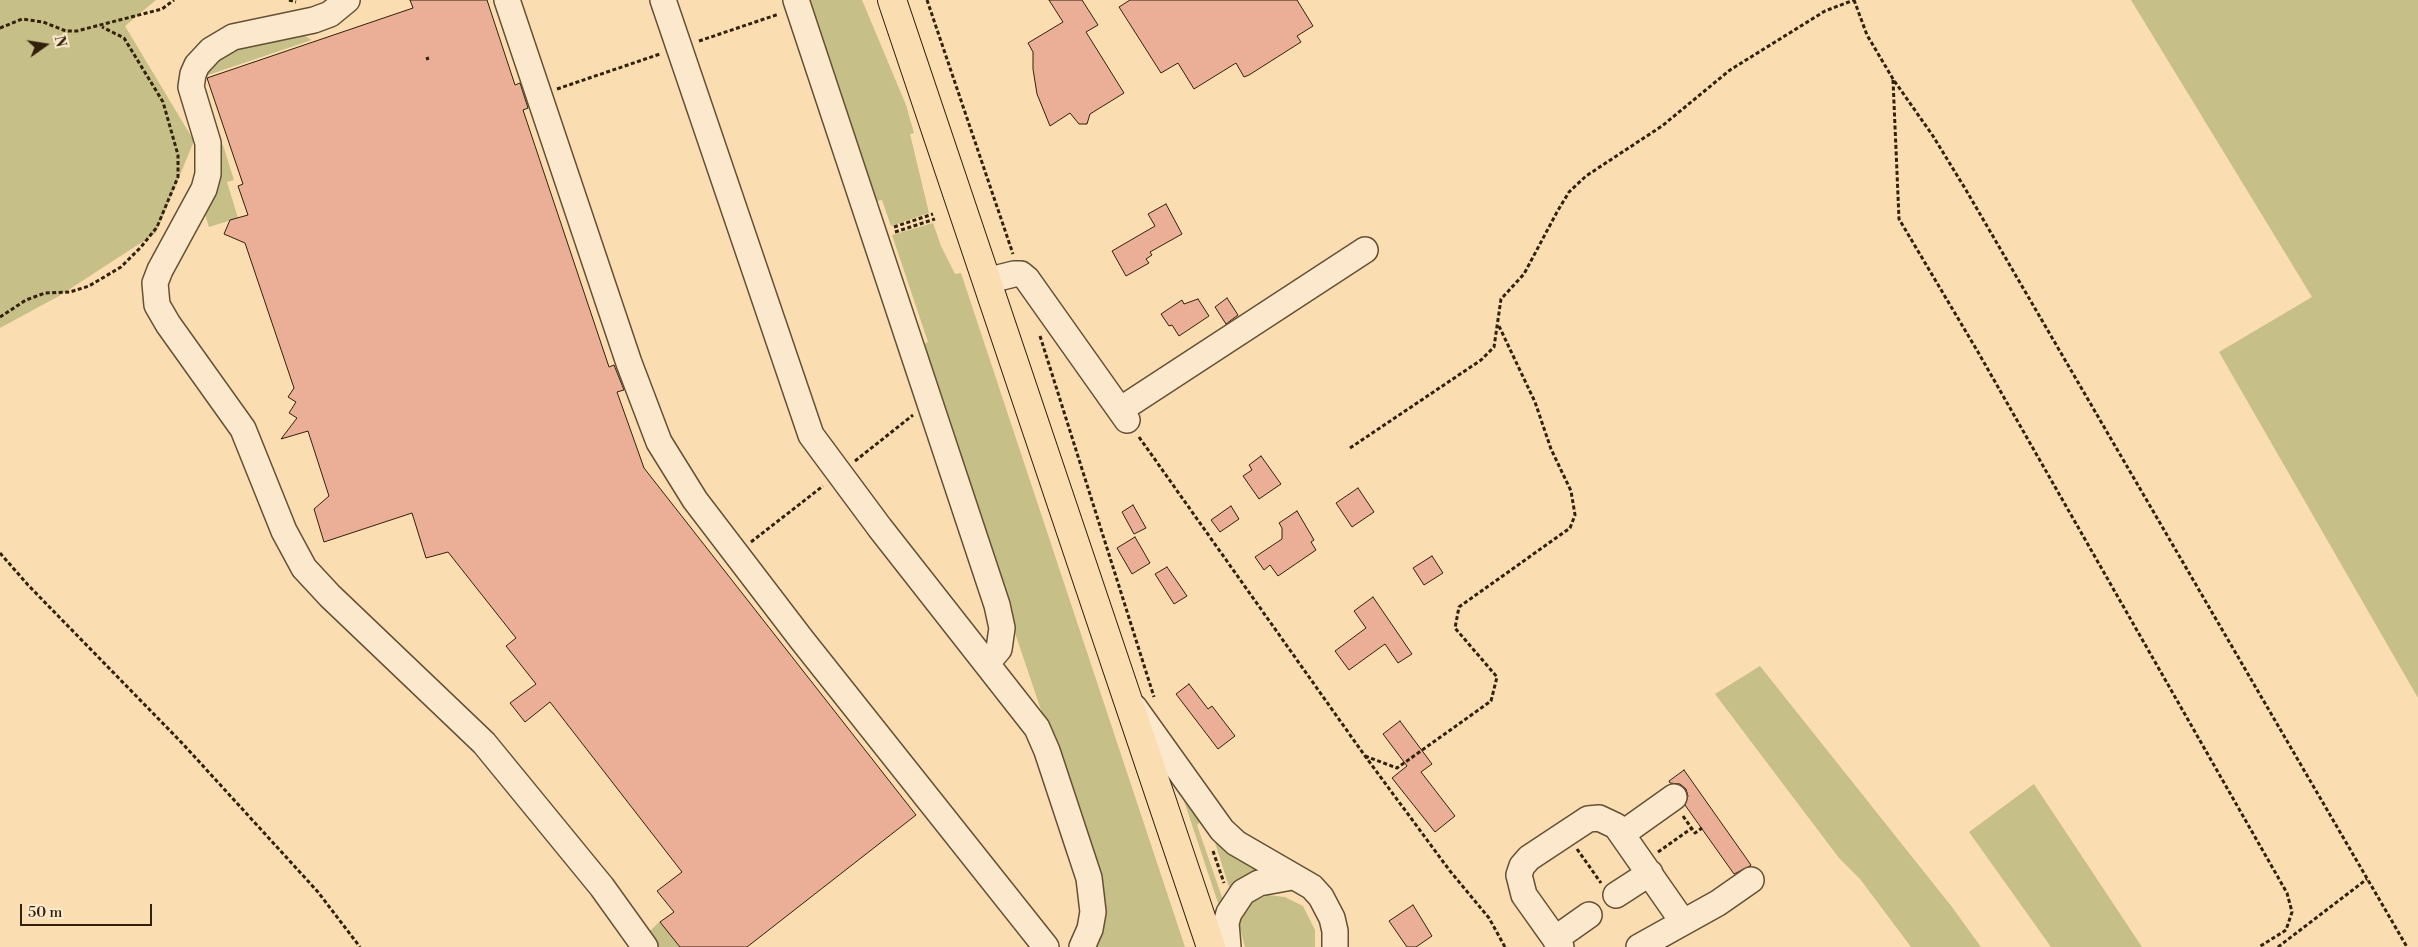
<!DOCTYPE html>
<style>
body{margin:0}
#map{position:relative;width:2418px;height:947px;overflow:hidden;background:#fbddb2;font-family:"Libre Bodoni",serif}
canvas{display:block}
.north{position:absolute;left:20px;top:20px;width:50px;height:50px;-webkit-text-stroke:4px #fce9cd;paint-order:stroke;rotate:77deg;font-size:14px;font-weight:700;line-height:20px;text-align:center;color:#31210a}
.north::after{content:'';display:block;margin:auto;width:18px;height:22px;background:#31210a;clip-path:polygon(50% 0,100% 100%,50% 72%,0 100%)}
.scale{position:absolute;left:20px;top:904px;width:132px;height:22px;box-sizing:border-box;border:2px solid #31210a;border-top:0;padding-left:6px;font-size:15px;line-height:18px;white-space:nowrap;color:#31210a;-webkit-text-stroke:4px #fce9cd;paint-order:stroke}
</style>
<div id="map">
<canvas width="2418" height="947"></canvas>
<div class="north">N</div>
<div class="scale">50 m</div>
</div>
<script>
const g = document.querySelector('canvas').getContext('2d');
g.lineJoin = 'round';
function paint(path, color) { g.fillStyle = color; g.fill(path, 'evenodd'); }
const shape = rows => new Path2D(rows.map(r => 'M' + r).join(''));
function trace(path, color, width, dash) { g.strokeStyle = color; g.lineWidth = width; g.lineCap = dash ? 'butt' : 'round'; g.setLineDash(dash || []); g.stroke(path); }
paint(shape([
 [0,0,156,0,125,26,194,141,156,233,59,296,0,328],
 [809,0,862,0,906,105,914,133,910,134,929,213,891,226,882,200,876,201],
 [2131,0,2418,0,2418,698,2219,352,2312,297],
 [303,35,312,40,205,76,209,66,241,43],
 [219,144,223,145,234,180,227,182,238,218,209,227,204,211],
 [933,223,941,246,955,274,961,273,1185,947,1096,947,1104,919,1105,900,1102,882,1079,823,938,404,943,400,924,344,928,342,892,235],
 [1760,666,1952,907,1981,947,1911,947,1860,879,1839,858,1715,694],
 [2034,784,2142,947,2051,947,1969,832],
 [1181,792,1204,818,1197,825,1223,900,1219,906],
 [1210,827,1270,870,1230,890],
 [1268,895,1285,897,1303,906,1315,930,1315,947,1245,947,1240,928,1240,917,1251,903],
 [660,921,680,947,657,947,649,932]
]), '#c6bf87');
const building = shape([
 [410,0,487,0,515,85,520,83,528,108,523,110,609,367,614,365,624,390,617,392,644,468,916,815,747,947,680,947,660,922,674,912,657,891,682,872,550,702,525,722,510,703,536,684,506,646,516,638,448,552,426,558,412,513,324,542,314,509,329,496,308,431,281,439,297,418,289,413,296,402,288,397,294,388,245,243,224,234,230,220,248,215,238,186,243,184,207,78,413,8,410,0],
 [1049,0,1082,0,1098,25,1086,32,1124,93,1090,114,1087,124,1079,124,1070,113,1050,126,1037,94,1033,69,1033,52,1028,43,1063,22,1049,0],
 [1130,0,1297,0,1313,26,1297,36,1301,42,1249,75,1244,77,1236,63,1194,89,1178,63,1161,73,1119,7,1130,0],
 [1166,204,1182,234,1150,252,1152,255,1146,259,1149,263,1126,276,1112,251,1155,226,1148,214,1166,204],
 [1227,298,1238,315,1226,324,1215,307,1227,298],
 [1198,299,1209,316,1179,336,1172,325,1169,326,1161,314,1182,300,1184,304,1198,299],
 [1261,456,1281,484,1259,499,1243,476,1252,470,1249,465,1261,456],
 [1358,488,1374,512,1352,527,1336,503,1358,488],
 [1133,505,1146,528,1134,534,1122,512,1133,505],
 [1231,506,1239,519,1220,532,1211,520,1231,506],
 [1297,511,1314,540,1311,542,1316,550,1278,576,1270,565,1264,570,1255,557,1282,539,1282,528,1279,523,1297,511],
 [1135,537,1150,563,1132,574,1117,548,1135,537],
 [1432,556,1443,573,1424,585,1413,568,1432,556],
 [1167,567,1187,596,1174,604,1155,574,1167,567],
 [1373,597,1412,654,1398,663,1385,644,1349,670,1335,651,1366,628,1354,611,1373,597],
 [1189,684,1208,709,1212,706,1235,736,1218,749,1176,694,1189,684],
 [1400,721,1432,764,1421,772,1455,816,1435,832,1392,778,1407,766,1383,734,1400,721],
 [1684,770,1751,865,1750,866,1734,874,1685,805,1688,796,1686,789,1680,784,1670,783,1669,781,1684,770],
 [1413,905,1432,936,1416,947,1407,947,1389,921,1413,905]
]);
paint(building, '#ebaf97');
trace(building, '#31210a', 1);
const minor = shape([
 [347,0,330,14,314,20,233,37,211,50,197,65,193,74,191,87,208,143,208,174,204,189,160,270,155,283,157,305,168,324,243,429,284,531,304,568,330,596,484,743,602,887,645,947],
 [507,0,629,363,659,442,695,500,802,640,1046,947],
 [663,0,811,435,880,528,1037,728,1047,751,1089,878,1093,912,1090,929,1082,947],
 [796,0,997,605,1002,628,999,649,987,663],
 [986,281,1014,274,1021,274,1027,279,1127,420],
 [1120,410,1365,250],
 [1134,707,1222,830,1236,843,1312,887,1321,897,1332,918,1335,931,1335,947],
 [1622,834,1674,797],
 [1616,895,1650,873],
 [1555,939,1589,915],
 [1228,947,1226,923,1229,913,1243,892,1259,883,1292,877],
 [1561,947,1524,895,1519,875,1522,866,1529,858,1588,819,1599,818,1616,826,1683,922],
 [1639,947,1718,903,1751,880]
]);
const major = shape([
 [892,0,1211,947]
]);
trace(minor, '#645034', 28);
trace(major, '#31210a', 30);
trace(shape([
 [289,0,296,2],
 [927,0,1013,254],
 [1854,0,1867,35,1893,79,1933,136,1966,190,2407,947],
 [0,28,22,19,43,22,66,31,77,31,162,9,174,0],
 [699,41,779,14],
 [426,59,429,58],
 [1893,80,1899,219,1978,352,2287,893,2292,912,2286,930,2259,947],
 [557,89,660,54],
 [894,227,933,214],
 [895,232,935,219],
 [0,317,26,300,45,293,70,292,89,286,121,267,141,247,157,227,178,177,178,155,163,102,124,38,102,27],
 [1040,336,1154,697],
 [1139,437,1365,756,1450,871,1489,918,1505,947],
 [1350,448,1481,360,1494,347,1501,299,1524,274,1557,212,1569,192,1586,176,1662,126,1730,70,1825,11,1854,0],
 [855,461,913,415],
 [751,542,823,486],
 [0,553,28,585,183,744,318,892,360,947],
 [1365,756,1397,768,1491,701,1497,677,1455,628,1459,607,1570,528,1575,515,1571,491,1551,449,1535,402,1499,326],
 [1683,816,1695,833,1702,828],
 [1577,849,1601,883],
 [1213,851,1224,883],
 [1658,852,1692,828],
 [2278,947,2367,879]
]), '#31210a', 3, [4, 2.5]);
trace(minor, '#fce9cd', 25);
trace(major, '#fbddb2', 28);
</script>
